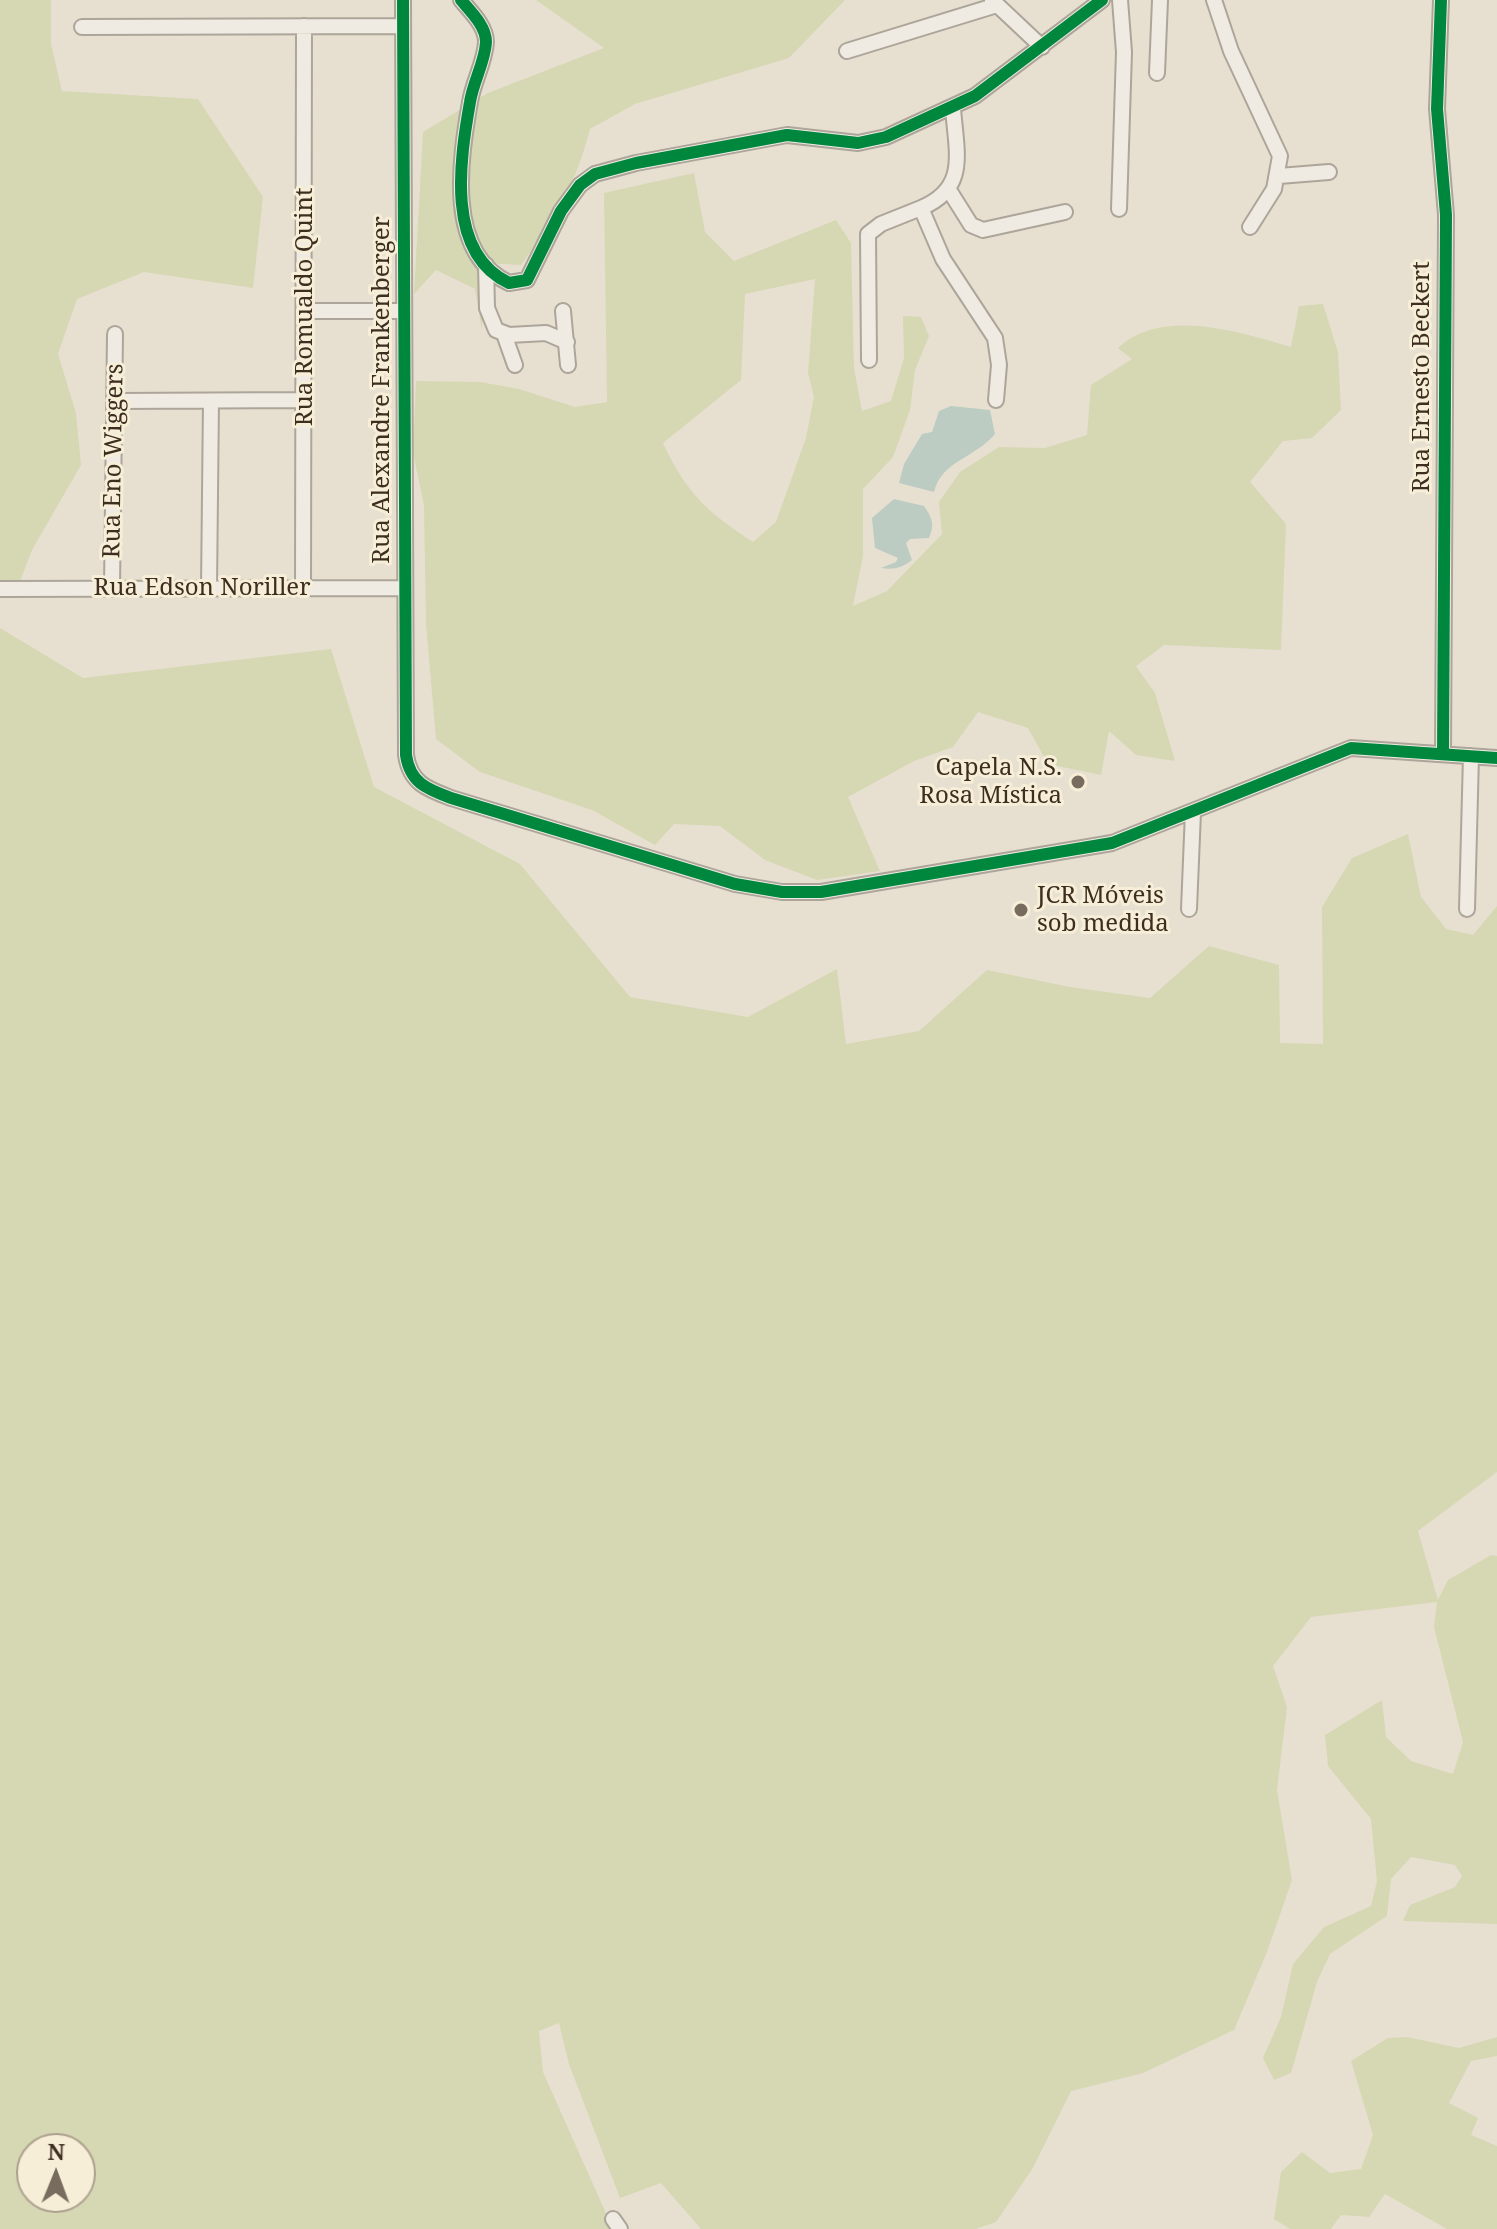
<!DOCTYPE html>
<html>
<head>
<meta charset="utf-8">
<style>
	body { margin:0 }
	#map { position:relative; width:1497px; height:2229px; overflow:hidden; background:#e7e0d1; font-family:"Noto Serif",serif }
	canvas { display:block }
	.north { position:absolute; left:16px; top:2133px; width:80px; height:80px; box-sizing:border-box; background:#f7eed8; border:2px solid #ada18e; border-radius:50%; rotate:1deg; font-size:22px; font-weight:700; line-height:32px; text-align:center; color:#3d2e20 }
	.north::after { content:''; display:block; margin:auto; width:28px; height:36px; background:#786c5e; clip-path:polygon(50% 0,100% 100%,50% 72%,0 100%) }
</style>
</head>
<body>
<div id="map">
<canvas width="1497" height="2229"></canvas>
<div class="north">N</div>
</div>
<script>
const ctx = document.querySelector('canvas').getContext('2d');
ctx.lineJoin = 'round';
function paint(path, color) {
  ctx.fillStyle = color;
  ctx.fill(path, 'evenodd');
}
function trace(path, color, width, dash) {
  ctx.strokeStyle = color;
  ctx.lineWidth = width;
  ctx.lineCap = dash ? 'butt' : 'round';
  ctx.setLineDash(dash || []);
  ctx.stroke(path);
}
function write(font, color, halo, rows, align = 'center') {
  ctx.font = font + ' "Noto Serif",serif';
  ctx.lineWidth = 6;
  ctx.setLineDash([]);
  ctx.textBaseline = 'middle';
  ctx.strokeStyle = halo;
  ctx.fillStyle = color;
  for (const [text, x, y, turn = 0] of rows) {
    ctx.save();
    ctx.translate(x, y);
    ctx.rotate((+turn || 0) * Math.PI / 180);
    ctx.textAlign = isNaN(turn) ? turn : align;
    if (halo) ctx.strokeText(text, 0, 0);
    ctx.fillText(text, 0, 0);
    ctx.restore();
  }
}
const green = new Path2D(`
	M 0,0 L 51,0 L 51,44 L 62,91 L 198,99 L 263,197 L 253,288 L 144,272 L 77,299 L 58,354 L 76,413 L 81,465 L 32,550 L 17,589 L 0,589 Z
	M 536,0 L 845,0 L 789,58 L 635,104 L 590,129 C 575,186 556,218 521,265 L 485,263 L 482,330 L 475,289 L 436,270 L 414,294 L 423,132 L 488,93 L 604,48 Z
	M 694,173 L 705,232 L 734,261 L 836,220 L 851,243 L 854,368 L 862,411 L 891,401 L 904,358 L 903,316 L 921,317 L 929,336 L 915,370 L 910,410 L 893,457 L 863,489 L 863,556 L 853,606 L 887,591 L 942,534 L 939,502 L 960,472 L 999,447 L 1045,448 L 1087,435 L 1091,385 L 1132,359 L 1118,348 C 1162,307 1239,332 1291,347 L 1299,306 L 1323,304 L 1338,352 L 1341,410 L 1312,438 L 1283,441 L 1250,482 L 1286,524 L 1281,650 L 1164,645 L 1136,666 L 1155,693 L 1175,761 L 1136,755 L 1109,731 L 1101,775 L 1048,764 L 1028,728 L 978,712 L 953,747 L 914,761 L 848,797 L 880,871 L 817,880 L 765,860 L 720,826 L 674,824 L 655,845 L 592,810 L 480,772 L 436,739 L 426,624 L 424,505 L 413,453 L 416,381 L 480,382 L 519,389 L 575,407 L 607,402 L 604,193 ZM 815,279 L 808,373 L 814,397 L 806,438 L 776,522 L 753,542 C 707,512 687,494 663,443 L 741,380 L 745,294 Z
	M 0,628 L 83,678 L 331,649 L 374,787 L 520,864 L 630,997 L 748,1017 L 837,969 L 846,1044 L 919,1031 L 987,970 L 1070,987 L 1150,998 L 1209,946 L 1279,965 L 1280,1043 L 1323,1044 L 1322,907 L 1352,858 L 1408,834 L 1421,897 L 1446,929 L 1473,935 L 1497,906 L 1497,1472 L 1418,1531 L 1438,1600 L 1448,1580 L 1491,1555 L 1497,1556 L 1497,1924 L 1403,1921 L 1410,1905 L 1455,1887 L 1462,1876 L 1455,1865 L 1411,1857 L 1391,1879 L 1387,1916 L 1330,1954 L 1317,1982 L 1291,2073 L 1274,2080 L 1263,2058 L 1281,2017 L 1293,1964 L 1324,1927 L 1371,1906 L 1377,1881 L 1371,1819 L 1328,1766 L 1325,1735 L 1382,1700 L 1386,1737 L 1411,1761 L 1453,1774 L 1463,1742 L 1434,1627 L 1437,1602 L 1311,1617 L 1273,1666 L 1287,1707 L 1277,1790 L 1292,1880 L 1267,1952 L 1234,2030 L 1143,2073 L 1071,2091 L 1033,2168 L 996,2222 L 976,2229 L 701,2229 L 661,2183 L 620,2198 L 569,2064 L 559,2023 L 539,2031 L 543,2072 L 613,2229 L 0,2229 ZM 32,2149 L 80,2149 L 80,2197 L 32,2197 Z
	M 1407,2037 L 1459,2048 L 1497,2037 L 1497,2056 L 1471,2061 L 1449,2103 L 1478,2118 L 1471,2135 L 1497,2146 L 1497,2229 L 1447,2229 L 1385,2194 L 1369,2217 L 1341,2215 L 1331,2229 L 1290,2229 L 1274,2219 L 1281,2172 L 1302,2152 L 1330,2173 L 1361,2169 L 1373,2135 L 1351,2061 L 1388,2038 Z`);
const water = new Path2D(`
	M 951,406 L 990,410 L 995,434 C 974,459 942,460 934,492 L 899,483 L 904,464 L 922,434 L 932,432 L 939,411 Z
	M 894,499 L 924,506 C 932,518 935,524 929,538 L 910,539 L 906,543 L 912,560 C 901,568 894,570 881,568 L 896,562 L 898,558 L 875,548 L 872,518 Z`);
const minor = new Path2D(`
	M 403,0 L 406,755 C 410,783 427,789 451,798 L 735,884 L 782,892 L 821,892 L 1112,843 L 1351,748 L 1497,758
	M 461,0 C 471,12 486,26 486,42 C 485,62 473,82 470,102 C 460,159 445,253 509,283 L 527,280 L 561,211 L 580,185 L 595,174 L 636,163 L 787,135 L 858,143 L 886,137 L 975,96 L 1102,0
	M 992,0 L 1042,47
	M 1214,0 L 1231,51 L 1280,156 L 1274,189 L 1250,227
	M 1441,0 L 1437,109 L 1446,215 L 1443,754
	M 82,27 L 403,26
	M 847,51 L 997,5
	M 1157,73 L 1160,0
	M 953,108 C 956,152 969,188 921,208 L 943,259 L 995,338 L 999,365 L 996,400
	M 1279,176 L 1329,172
	M 949,190 L 971,225 L 983,230 L 1065,212
	M 1119,209 L 1124,52 L 1120,0
	M 486,265 L 487,308 L 496,330 L 509,335 L 546,333 L 567,342
	M 306,311 L 404,311
	M 563,311 L 568,365
	M 504,334 L 515,365
	M 869,360 L 868,234 L 881,224 L 921,208
	M 115,401 L 305,400
	M 112,588 L 115,334
	M 209,588 L 211,401
	M 303,588 L 304,26
	M 0,589 L 405,588
	M 1189,909 L 1193,812
	M 1467,909 L 1471,756
	M 613,2219 L 620,2229`);
const cycleway = new Path2D(`
	M 403,0 L 406,755 C 410,783 427,789 451,798 L 735,884 L 782,892 L 821,892 L 1112,843 L 1351,748 L 1497,758
	M 461,0 C 471,12 486,26 486,42 C 485,62 473,82 470,102 C 460,159 445,253 509,283 L 527,280 L 561,211 L 580,185 L 595,174 L 636,163 L 787,135 L 858,143 L 886,137 L 975,96 L 1102,0
	M 1441,0 L 1437,109 L 1446,215 L 1443,754`);
const markers = [
	[1078,782,8,"#786c5e"],
	[1021,910,8,"#786c5e"]
];
const streetNames = [
	["Rua Romualdo Quint",305,307,-90],
	["Rua Ernesto Beckert",1422,377,-90],
	["Rua Alexandre Frankenberger",382,390,-90],
	["Rua Eno Wiggers",114,461,-89],
	["Rua Edson Noriller",202,588]
];
const poiNames = [
	["Capela N.S.",1062,768],
	["Rosa Mística",1062,796],
	["JCR Móveis",1037,896,"left"],
	["sob medida",1037,924,"left"]
];
paint(green, '#d6d7b3');
paint(water, '#bcccc2');
trace(minor, '#ada599', 18);
trace(minor, '#efebe3', 14);
trace(cycleway, '#00873e', 12);
for (const [x, y, r, color] of markers) {
  const dot = new Path2D();
  dot.arc(x, y, r, 0, 2 * Math.PI);
  ctx.fillStyle = color;
  ctx.fill(dot);
  trace(dot, '#f7eed8', 3);
}
write('24px', '#3d2e20', '#f7eed8', streetNames);
write('24px', '#3d2e20', '#f7eed8', poiNames, 'right');
</script>
</body>
</html>
